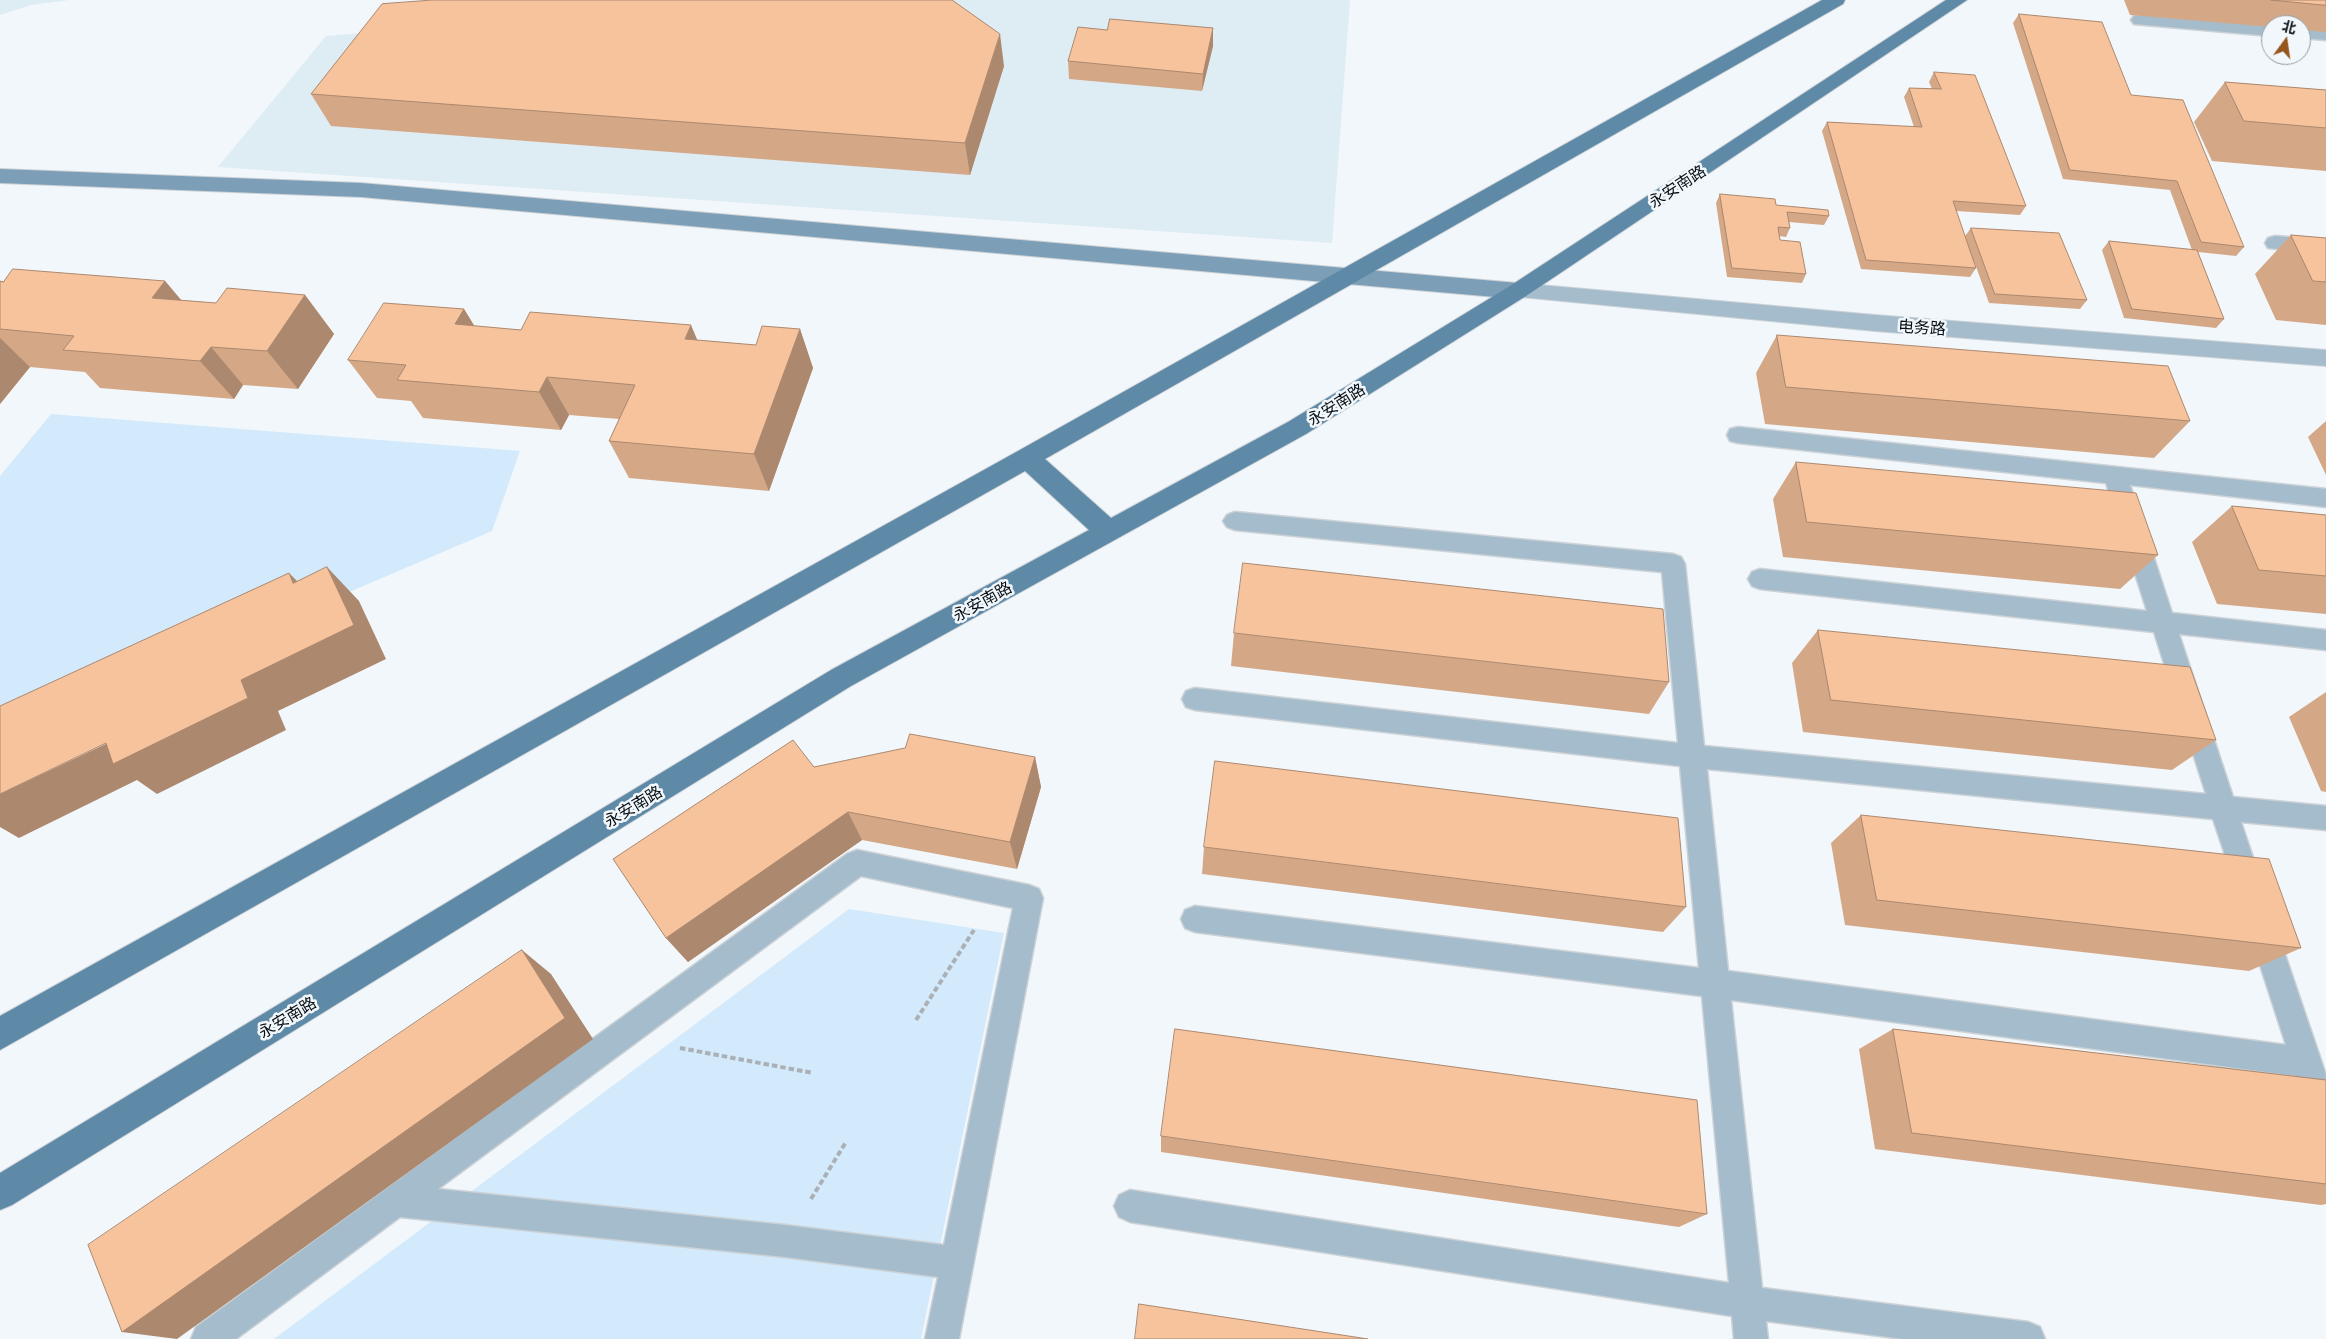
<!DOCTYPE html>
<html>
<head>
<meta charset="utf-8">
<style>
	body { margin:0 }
	#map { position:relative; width:2326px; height:1339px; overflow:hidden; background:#f2f7fb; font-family:Georgia,"Noto Sans SC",serif }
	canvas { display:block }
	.north { position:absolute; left:2261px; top:15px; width:50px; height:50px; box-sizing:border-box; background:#f2f7fb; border:1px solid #949b9f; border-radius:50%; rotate:14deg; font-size:14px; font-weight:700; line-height:20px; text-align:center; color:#071016 }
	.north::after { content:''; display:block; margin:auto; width:18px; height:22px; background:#95571d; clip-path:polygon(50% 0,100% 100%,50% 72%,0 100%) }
</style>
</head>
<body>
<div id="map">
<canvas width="2326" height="1339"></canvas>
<div class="north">北</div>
</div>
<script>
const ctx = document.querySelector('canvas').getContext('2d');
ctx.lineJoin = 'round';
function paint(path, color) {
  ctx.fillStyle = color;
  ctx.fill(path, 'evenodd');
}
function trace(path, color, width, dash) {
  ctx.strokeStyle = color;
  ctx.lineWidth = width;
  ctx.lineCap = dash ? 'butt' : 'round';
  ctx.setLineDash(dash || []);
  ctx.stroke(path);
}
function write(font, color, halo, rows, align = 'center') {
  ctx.font = font + ' Georgia,"Noto Sans SC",serif';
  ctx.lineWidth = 5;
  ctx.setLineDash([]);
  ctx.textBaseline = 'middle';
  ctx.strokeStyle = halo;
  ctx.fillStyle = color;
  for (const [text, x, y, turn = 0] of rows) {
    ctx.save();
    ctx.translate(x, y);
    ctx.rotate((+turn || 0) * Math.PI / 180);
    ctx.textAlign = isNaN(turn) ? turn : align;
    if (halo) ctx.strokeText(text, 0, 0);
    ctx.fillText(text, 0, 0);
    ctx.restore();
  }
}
const built = new Path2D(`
	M 0,0 L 69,0 L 32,5 L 0,15 Z
	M 732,0 L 1350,0 L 1332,243 L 218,167 L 326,36 Z`);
const green = new Path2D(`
	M 51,414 L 520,451 L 492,531 L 24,731 L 0,763 L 0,476 Z
	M 849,909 L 1004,933 L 921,1339 L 274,1339 Z`);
const path = new Path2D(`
	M 916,1020 L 974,930
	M 680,1048 L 813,1073
	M 811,1199 L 846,1142`);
const lane = new Path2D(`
	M 2140,15 L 2271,26 L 2271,36 L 2134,24 L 2131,20 L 2134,16 Z
	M 2301,28 L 2326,30 L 2326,40 L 2301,38 Z
	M 2275,236 L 2326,240 L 2326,254 L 2268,248 L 2265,243 L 2268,238 Z
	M 1738,427 L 2326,489 L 2326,507 L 2130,485 L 2172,613 L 2326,630 L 2326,650 L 2179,634 L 2233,797 L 2326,806 L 2326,830 L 2241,822 L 2263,887 L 2259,896 L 2249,900 L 2239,896 L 2213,819 L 1707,769 L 1728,971 L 2286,1045 L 2248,928 L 2252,918 L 2262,915 L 2272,918 L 2276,928 L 2326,1075 L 2326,1135 L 2315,1131 L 2296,1076 L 1731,1000 L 1762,1288 L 2028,1322 L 2040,1327 L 2045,1339 L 1903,1339 L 1766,1321 L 1768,1339 L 1734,1339 L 1732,1316 L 1130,1222 L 1119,1217 L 1114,1206 L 1119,1195 L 1130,1190 L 1729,1283 L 1702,996 L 1195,932 L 1185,928 L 1181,919 L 1185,910 L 1195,906 L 1699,968 L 1680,766 L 1195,710 L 1186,707 L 1182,699 L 1186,691 L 1195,688 L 1678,743 L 1662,572 L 1235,530 L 1227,527 L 1223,521 L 1227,515 L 1235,512 L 1673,554 L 1681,557 L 1685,564 L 1704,746 L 2206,794 L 2154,632 L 1760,589 L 1752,586 L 1748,579 L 1752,572 L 1760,569 L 2147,611 L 2106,483 L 1738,443 L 1730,441 L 1727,435 L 1730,429 Z
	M 857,850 L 1029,885 L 1039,889 L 1043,898 L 959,1339 L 925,1339 L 938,1277 L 785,1257 L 400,1217 L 236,1339 L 191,1339 L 196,1327 L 847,854 ZM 861,876 L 1013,908 L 944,1245 L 785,1225 L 438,1189 Z`);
const street = new Path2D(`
	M 1518,283 L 1875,315 L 2326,350 L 2326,366 L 1875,331 L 1510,296 L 1507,291 L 1510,286 Z`);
const secondary = new Path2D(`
	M 0,169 L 361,183 L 1518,283 L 1526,286 L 1529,291 L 1526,296 L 1518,299 L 361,197 L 0,183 Z`);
const primary = new Path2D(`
	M 1822,0 L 1845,0 L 1843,4 L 1045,459 L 1111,518 L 1288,422 L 1510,286 L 1946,0 L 1967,0 L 1526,296 L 1306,434 L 851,686 L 12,1205 L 0,1210 L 0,1173 L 831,670 L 1089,530 L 1025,471 L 0,1050 L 0,1016 L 1018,451 Z`);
const wall = new Path2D(`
	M 2124,0 L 2326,0 L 2326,32 L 2301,30 L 2301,25 L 2271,25 L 2271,27 L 2130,15 Z
	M 2019,14 L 2131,95 L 2244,247 L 2236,256 L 2198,252 L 2224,319 L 2216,328 L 2124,318 L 2102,250 L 2109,241 L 2192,250 L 2170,190 L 2063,179 L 2013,23 Z
	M 1213,28 L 1213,46 L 1202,91 L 1069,79 L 1068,61 L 1107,30 Z
	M 1004,66 L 970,175 L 331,126 L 311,94 Z
	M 1934,72 L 2026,206 L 2020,215 L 1956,211 L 1965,236 L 1971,228 L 2087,300 L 2080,309 L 1989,303 L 1973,258 L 1976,268 L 1970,277 L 1861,269 L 1822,131 L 1827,122 L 1914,127 L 1904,97 L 1909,88 L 1932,89 L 1929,82 Z
	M 2225,82 L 2326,90 L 2326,171 L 2212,161 L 2194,122 Z
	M 1720,194 L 1829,216 L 1824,225 L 1789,222 L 1790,228 L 1786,237 L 1779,236 L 1780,240 L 1806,274 L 1802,283 L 1727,277 L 1716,203 Z
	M 2291,235 L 2326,238 L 2326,325 L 2276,320 L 2255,274 Z
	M 0,281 L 165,281 L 181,300 L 216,303 L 305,295 L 334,334 L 298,389 L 243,385 L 234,399 L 100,388 L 85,372 L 30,367 L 0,404 Z
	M 464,309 L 474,326 L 521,330 L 697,340 L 756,345 L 800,329 L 813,368 L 769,491 L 629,478 L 609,441 L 619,419 L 569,415 L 561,430 L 423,418 L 411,401 L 377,398 L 348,360 Z
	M 1777,335 L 2190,421 L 2154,458 L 1765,424 L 1756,373 Z
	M 2326,421 L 2326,475 L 2308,437 Z
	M 1796,462 L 2158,555 L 2120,589 L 1783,557 L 1773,499 Z
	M 2232,506 L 2326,515 L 2326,614 L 2217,604 L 2192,542 Z
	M 1818,630 L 2216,740 L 2172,770 L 1803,732 L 1792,663 Z
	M 1234,633 L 1669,682 L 1649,714 L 1231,666 Z
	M 2326,692 L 2326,792 L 2321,791 L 2289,717 Z
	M 1035,757 L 1041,787 L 1017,869 L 862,840 L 688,962 L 666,938 L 814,767 Z
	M 1861,815 L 2301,948 L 2249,971 L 1845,925 L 1831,843 Z
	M 1204,847 L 1686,907 L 1663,932 L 1202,874 Z
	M 1893,1029 L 2326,1080 L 2326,1204 L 2321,1205 L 1875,1149 L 1859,1049 Z
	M 1161,1136 L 1707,1214 L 1679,1227 L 1161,1152 Z`);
const shadedWall = new Path2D(`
	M 1213,28 L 1213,46 L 1202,91 L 1203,74 Z
	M 1000,34 L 1004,66 L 970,175 L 965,143 Z
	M 165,281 L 198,320 L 152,298 Z
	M 305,295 L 334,334 L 298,389 L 267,351 Z
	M 464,309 L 488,348 L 455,324 Z
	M 691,325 L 707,363 L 685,339 Z
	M 800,329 L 813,368 L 769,491 L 754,454 Z
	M 0,338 L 30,367 L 0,404 Z
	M 211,347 L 243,385 L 234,399 L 200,361 Z
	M 547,377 L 569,415 L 561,430 L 539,392 Z
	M 327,567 L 359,601 L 386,659 L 278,711 L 286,730 L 157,794 L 137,780 L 19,838 L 0,827 L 0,794 L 241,680 Z
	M 289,573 L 323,607 L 293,583 Z
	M 1035,757 L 1041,787 L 1017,869 L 1010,842 Z
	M 848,812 L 862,840 L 688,962 L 666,938 Z
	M 522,950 L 551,974 L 593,1039 L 177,1339 L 122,1332 Z`);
const building = new Path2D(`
	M 433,0 L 952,0 L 1000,34 L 965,143 L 311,94 L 382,4 Z
	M 2271,0 L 2326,0 L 2326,5 Z
	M 2019,14 L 2102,22 L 2131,95 L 2183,100 L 2244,247 L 2201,242 L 2177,181 L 2070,170 Z
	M 1110,19 L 1213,28 L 1203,74 L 1068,61 L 1078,27 L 1107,30 Z
	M 1934,72 L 1975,75 L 2026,206 L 1953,201 L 1976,268 L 1866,260 L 1827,122 L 1922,127 L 1909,88 L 1941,89 Z
	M 2225,82 L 2326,90 L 2326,128 L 2244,121 Z
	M 1720,194 L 1775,199 L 1776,205 L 1828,210 L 1829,216 L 1787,212 L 1790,228 L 1778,227 L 1780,240 L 1800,242 L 1806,274 L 1732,268 Z
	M 1971,228 L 2059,233 L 2087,300 L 1995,294 Z
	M 2291,235 L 2326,238 L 2326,282 L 2313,281 Z
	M 2109,241 L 2197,250 L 2224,319 L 2132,309 Z
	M 13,269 L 165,281 L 152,298 L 216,303 L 227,288 L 305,295 L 267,351 L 211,347 L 200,361 L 63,350 L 74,336 L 0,329 L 0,281 L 3,282 Z
	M 384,303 L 464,309 L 455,324 L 521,330 L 530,312 L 691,325 L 685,339 L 756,345 L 762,326 L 800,329 L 754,454 L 609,441 L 635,385 L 547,377 L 539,392 L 397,380 L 406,365 L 348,360 Z
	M 1777,335 L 2168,366 L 2190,421 L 1786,387 Z
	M 1796,462 L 2136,493 L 2158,555 L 1807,522 Z
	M 2232,506 L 2326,515 L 2326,576 L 2259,570 Z
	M 1243,563 L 1663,609 L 1669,682 L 1234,633 Z
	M 327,567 L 354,625 L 241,680 L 248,698 L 113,764 L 106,743 L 0,794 L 0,706 L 289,573 L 293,583 Z
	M 1818,630 L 2190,667 L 2216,740 L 1831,700 Z
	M 910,734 L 1035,757 L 1010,842 L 848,812 L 666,938 L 613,859 L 793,740 L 814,767 L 905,748 Z
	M 1215,761 L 1678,818 L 1686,907 L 1204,847 Z
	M 1861,815 L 2269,859 L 2301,948 L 1877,900 Z
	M 522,950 L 565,1018 L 122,1332 L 88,1245 Z
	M 1175,1029 L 1697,1100 L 1707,1214 L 1161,1136 Z
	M 1893,1029 L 2326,1080 L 2326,1184 L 1912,1133 Z
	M 1139,1304 L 1368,1339 L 1135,1339 Z`);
const streetNames = [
	["永安南路",1677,186,-33],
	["电务路",1922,327,4],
	["永安南路",1336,404,-32],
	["永安南路",982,601,-29],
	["永安南路",633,806,-31],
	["永安南路",287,1017,-31]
];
paint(built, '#deecf4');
paint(green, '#d2eafb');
trace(lane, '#ccd2d6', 3);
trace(street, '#ccd2d6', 2);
trace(secondary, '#ccd2d6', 2);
trace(primary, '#ccd2d6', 2);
trace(path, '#aab0b5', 4, [5.5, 3]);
paint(lane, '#a4bccc');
paint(street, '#a4bccc');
paint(secondary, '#7c9eb7');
paint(primary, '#5e89a7');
paint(wall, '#d4a887');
paint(shadedWall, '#ac886e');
paint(building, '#f6c39d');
trace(building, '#ac886e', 1);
write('16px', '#071016', '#f2f7fb', streetNames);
</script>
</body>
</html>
